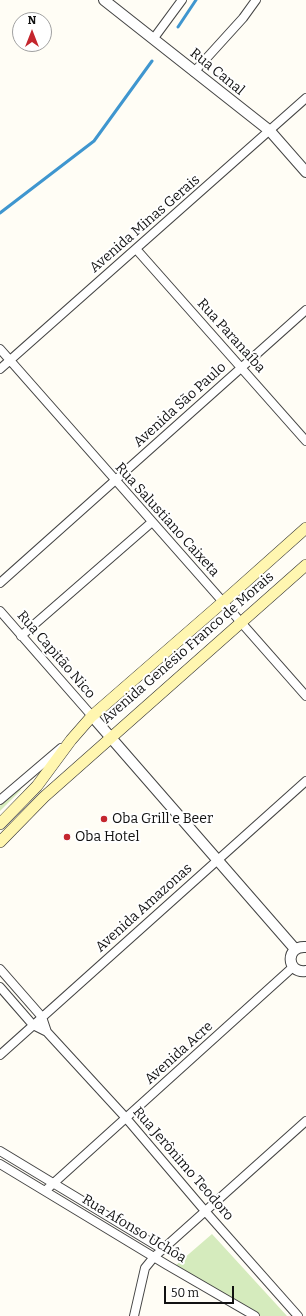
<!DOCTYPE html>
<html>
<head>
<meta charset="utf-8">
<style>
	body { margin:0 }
	#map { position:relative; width:306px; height:1316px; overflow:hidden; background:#fffdf5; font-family:Bitter,serif }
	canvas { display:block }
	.north { position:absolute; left:12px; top:12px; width:40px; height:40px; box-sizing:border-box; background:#fff; border:1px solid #a0a0a0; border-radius:50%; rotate:0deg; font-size:11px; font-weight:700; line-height:16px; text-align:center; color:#111 }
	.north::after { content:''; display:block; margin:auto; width:14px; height:18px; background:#c4262e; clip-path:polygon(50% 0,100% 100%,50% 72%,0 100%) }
	.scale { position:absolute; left:164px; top:1286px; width:70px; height:18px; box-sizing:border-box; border:2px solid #111; border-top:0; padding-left:5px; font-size:12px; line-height:14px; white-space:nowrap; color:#111; -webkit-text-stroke:3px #fff; paint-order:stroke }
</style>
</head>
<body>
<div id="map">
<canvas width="306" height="1316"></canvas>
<div class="north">N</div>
<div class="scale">50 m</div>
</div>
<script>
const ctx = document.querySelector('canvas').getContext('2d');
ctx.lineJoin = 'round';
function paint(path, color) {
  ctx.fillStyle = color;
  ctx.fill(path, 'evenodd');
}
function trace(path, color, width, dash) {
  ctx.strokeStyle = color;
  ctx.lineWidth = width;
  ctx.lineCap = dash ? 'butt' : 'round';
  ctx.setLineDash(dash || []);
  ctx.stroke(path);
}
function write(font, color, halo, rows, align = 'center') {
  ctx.font = font + ' Bitter,serif';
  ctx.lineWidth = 4;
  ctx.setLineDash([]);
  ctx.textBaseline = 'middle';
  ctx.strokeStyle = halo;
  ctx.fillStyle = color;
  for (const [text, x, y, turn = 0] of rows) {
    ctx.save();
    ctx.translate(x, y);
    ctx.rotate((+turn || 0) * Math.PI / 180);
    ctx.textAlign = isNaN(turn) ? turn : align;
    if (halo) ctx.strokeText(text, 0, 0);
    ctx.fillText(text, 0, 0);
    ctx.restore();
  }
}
const green = new Path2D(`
	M 19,788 L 21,790 L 0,811 L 0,805 Z
	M 212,1234 L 287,1316 L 260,1316 L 175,1266 Z`);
const stream = new Path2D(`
	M 178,27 L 196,0
	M 0,213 L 94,141 L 152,61`);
const minor = new Path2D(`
	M 154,38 L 182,0
	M 194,72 L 243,18 L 256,0
	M 136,249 L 306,441
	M 0,349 L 306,696
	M 0,369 L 306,98
	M 0,583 L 306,310
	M 0,611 L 92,716
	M 21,636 L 152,522
	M 0,800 L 61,748
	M 0,969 L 42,1017 L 47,1032 L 126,1118 L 205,1211 L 298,1316
	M 0,987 L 33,1025 L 47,1032
	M 0,1055 L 306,781
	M 0,1151 L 162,1249
	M 0,1164 L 167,1265 L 255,1316
	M 46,1190 L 293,967
	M 134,1316 L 145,1268 L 154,1257 L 306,1121`);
const tertiary = new Path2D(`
	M 104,0 L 270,131 L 306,172
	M 92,716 L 295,949
	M 306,947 C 285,945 286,974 306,971`);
const secondary = new Path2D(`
	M 0,824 L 37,786 L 71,740 L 92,716 L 223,602 L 306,528
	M 0,842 L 44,797 L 306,565`);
const markers = [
	[104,819,4,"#c4262e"],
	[67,837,4,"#c4262e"]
];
const streetNames = [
	["Rua Canal",217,72,39],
	["Avenida Minas Gerais",145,224,-41],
	["Rua Paranaíba",231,336,48],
	["Avenida São Paulo",180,405,-42],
	["Rua Salustiano Caixeta",167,520,48],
	["Avenida Genésio Franco de Morais",188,648,-41],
	["Rua Capitão Nico",56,655,49],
	["Avenida Amazonas",144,908,-42],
	["Avenida Acre",179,1053,-42],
	["Rua Jerônimo Teodoro",183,1164,49],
	["Rua Afonso Uchôa",134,1229,31]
];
const poiNames = [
	["Oba Grill e Beer",112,819],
	["Oba Hotel",75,837]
];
paint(green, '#d5ebbd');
trace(stream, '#3f96cf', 3);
trace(minor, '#444', 10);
trace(tertiary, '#444', 12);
trace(secondary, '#333', 12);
trace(minor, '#fff', 8);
trace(tertiary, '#fff', 10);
trace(secondary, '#fff6b0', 11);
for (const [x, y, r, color] of markers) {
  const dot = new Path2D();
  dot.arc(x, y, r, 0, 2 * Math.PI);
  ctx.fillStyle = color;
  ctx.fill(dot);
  trace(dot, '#fff', 1.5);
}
write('14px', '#111', '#fff', streetNames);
write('14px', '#111', '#fff', poiNames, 'left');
</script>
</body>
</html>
